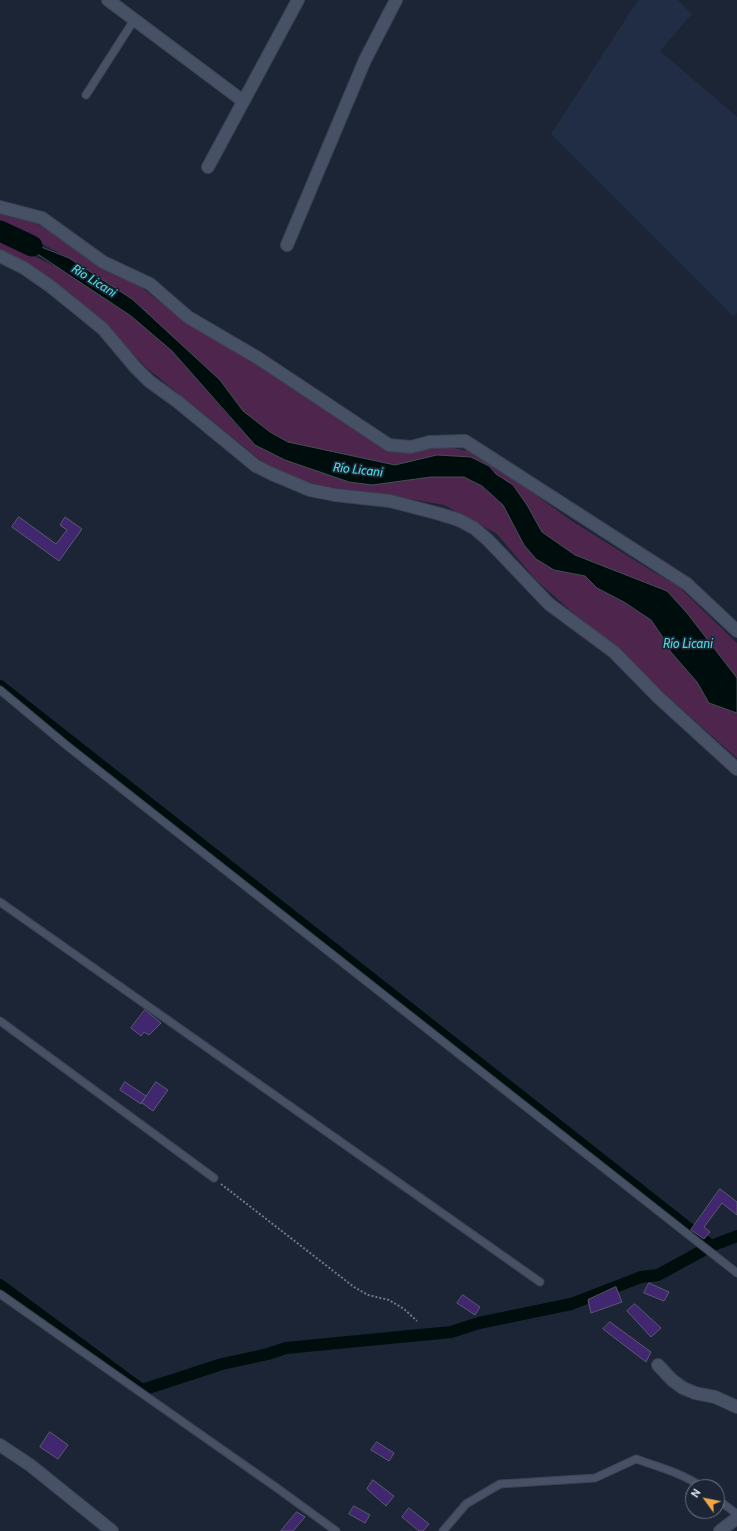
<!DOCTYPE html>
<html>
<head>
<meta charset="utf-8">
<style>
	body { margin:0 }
	#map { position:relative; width:737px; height:1531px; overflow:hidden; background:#1b2536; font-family:Cabin,sans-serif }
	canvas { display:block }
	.north { position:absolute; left:685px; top:1479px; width:40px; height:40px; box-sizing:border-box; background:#1b2536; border:1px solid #6b7482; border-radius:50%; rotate:303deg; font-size:11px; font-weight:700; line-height:16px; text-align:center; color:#e3eaf5 }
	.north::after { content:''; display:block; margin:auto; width:14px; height:18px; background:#f3a443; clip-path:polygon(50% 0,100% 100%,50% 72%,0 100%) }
</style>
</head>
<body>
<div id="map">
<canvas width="737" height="1531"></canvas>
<div class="north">N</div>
</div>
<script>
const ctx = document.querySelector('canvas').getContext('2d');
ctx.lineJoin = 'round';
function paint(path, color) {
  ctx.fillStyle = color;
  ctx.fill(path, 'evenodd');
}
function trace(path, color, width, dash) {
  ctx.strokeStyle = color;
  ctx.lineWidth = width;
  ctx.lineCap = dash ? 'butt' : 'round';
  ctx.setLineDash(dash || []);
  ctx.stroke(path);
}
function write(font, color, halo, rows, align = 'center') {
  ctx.font = font + ' Cabin,sans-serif';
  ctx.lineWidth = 3.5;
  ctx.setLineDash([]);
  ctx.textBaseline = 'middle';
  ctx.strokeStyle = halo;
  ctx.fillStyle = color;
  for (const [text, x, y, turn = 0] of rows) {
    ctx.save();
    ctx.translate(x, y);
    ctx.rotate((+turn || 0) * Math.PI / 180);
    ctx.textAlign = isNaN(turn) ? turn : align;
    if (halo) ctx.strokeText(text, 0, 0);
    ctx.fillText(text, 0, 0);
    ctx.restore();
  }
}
const built = new Path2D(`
	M 638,0 L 678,0 L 692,14 L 660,51 L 737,117 L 737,312 L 734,317 L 551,134 Z`);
const green = new Path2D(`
	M 0,214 L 35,223 L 113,265 L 173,312 L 214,337 L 367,438 L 402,448 L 447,447 L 468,451 L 481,456 L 572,521 L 655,573 L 677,585 L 737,643 L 737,678 L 687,613 L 667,591 L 575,555 L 542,532 L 527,505 L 513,485 L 496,474 L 489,466 L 437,455 L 395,465 L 288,442 L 270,432 L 243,411 L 220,380 L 132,299 L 69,258 L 14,229 L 0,225 Z
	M 0,240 L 63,270 L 131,316 L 172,351 L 239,428 L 285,460 L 315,470 L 431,477 L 464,477 L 482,486 L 503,505 L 524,545 L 572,574 L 585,576 L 597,588 L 624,602 L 651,620 L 664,639 L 670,651 L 697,682 L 709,703 L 737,713 L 737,758 L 536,580 L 497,534 L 444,505 L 377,493 L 320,486 L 269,467 L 148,369 L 74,296 L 30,267 L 0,250 Z`);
const water = new Path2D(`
	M 6,233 L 69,258 L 132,299 L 220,380 L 243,411 L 270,432 L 288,442 L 395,465 L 437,455 L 471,457 L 489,466 L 496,474 L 513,485 L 527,505 L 542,532 L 575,555 L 667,591 L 687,613 L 737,678 L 737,713 L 709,703 L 697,682 L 670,651 L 664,639 L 651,620 L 624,602 L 597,588 L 585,576 L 554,570 L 536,559 L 524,545 L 503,505 L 482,486 L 464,477 L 431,477 L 372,485 L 349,482 L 285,460 L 255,445 L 172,351 L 131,316 Z`);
const canal = new Path2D(`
	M 0,686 L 711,1246 L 737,1236
	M 0,1285 L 142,1390 L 222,1364 L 268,1354 L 286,1348 L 451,1332 L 479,1323 L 571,1304 L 641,1277 L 658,1275 L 711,1246`);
const river = new Path2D(`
	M 0,231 L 32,246`);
const building = new Path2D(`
	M 19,517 L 56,544 L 67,530 L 60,525 L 65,517 L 82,529 L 59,561 L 12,527 Z
	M 145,1010 L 161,1023 L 149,1035 L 144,1032 L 141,1036 L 131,1028 Z
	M 125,1082 L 146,1096 L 141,1104 L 120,1090 Z
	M 156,1082 L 168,1090 L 153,1111 L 142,1103 Z
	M 720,1189 L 737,1202 L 737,1215 L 722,1203 L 704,1227 L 710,1232 L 704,1239 L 691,1230 Z
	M 649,1283 L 669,1292 L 664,1301 L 644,1293 Z
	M 616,1287 L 622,1302 L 591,1313 L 588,1300 Z
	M 463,1295 L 480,1307 L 475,1315 L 457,1303 Z
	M 635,1304 L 661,1328 L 651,1337 L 627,1311 Z
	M 610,1322 L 651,1352 L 646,1362 L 603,1329 Z
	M 50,1432 L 68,1445 L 58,1459 L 40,1447 Z
	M 377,1442 L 394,1453 L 389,1461 L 371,1450 Z
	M 373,1480 L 394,1496 L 386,1506 L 367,1489 Z
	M 354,1506 L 370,1515 L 365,1523 L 349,1514 Z
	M 409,1508 L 429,1524 L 423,1531 L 419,1531 L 402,1517 Z
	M 297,1512 L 305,1517 L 293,1531 L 281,1531 Z`);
const path = new Path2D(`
	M 221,1184 L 354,1287 L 368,1295 L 389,1300 L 404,1309 L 417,1321`);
const service = new Path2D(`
	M 86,95 L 134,20
	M 0,690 L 66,745 L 737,1273
	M 0,902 L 540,1282
	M 0,1021 L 214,1178
	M 0,1294 L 277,1488 L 336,1531
	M 717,1499 L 737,1514
	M 443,1531 L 466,1504 L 500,1484 L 595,1478 L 636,1459 C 659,1467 682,1473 702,1487`);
const minor = new Path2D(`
	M 108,0 L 243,101
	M 208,167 L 298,0
	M 0,207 L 42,218 L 103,262 L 150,284 L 188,317 L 258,358 L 389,445 L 411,447 L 430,442 L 465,441 L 687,584 L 737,631
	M 287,245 L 365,60 L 396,0
	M 0,256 L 24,268 L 50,286 L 81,311 L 103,329 L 135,367 L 149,381 L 178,402 L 256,466 L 272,474 L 310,490 L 335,495 L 390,501 L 440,514 L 459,520 L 474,528 L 488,540 L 549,604 L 614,652 L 658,697 L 737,769
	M 658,1365 L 672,1380 L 683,1388 L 695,1393 L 715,1397 L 737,1407
	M 0,1445 L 30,1465 L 112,1531
	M 720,1531 L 737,1518`);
const waterNames = [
	["Río Licani",94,281,32],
	["Río Licani",358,470,6],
	["Río Licani",688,644]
];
paint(built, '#212d44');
paint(green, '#4e264d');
paint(water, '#000d0d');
trace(water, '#444f53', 1);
trace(canal, '#000d0d', 12);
trace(river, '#000d0d', 21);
paint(building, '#40276f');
trace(building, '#5d596e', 1);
trace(service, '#3b4251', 9);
trace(minor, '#3b4251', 14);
trace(path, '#6f7886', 2, [2, 2]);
trace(service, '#475165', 7);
trace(minor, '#475165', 12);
write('italic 13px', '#4ad9da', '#1b2536', waterNames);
</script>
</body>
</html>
